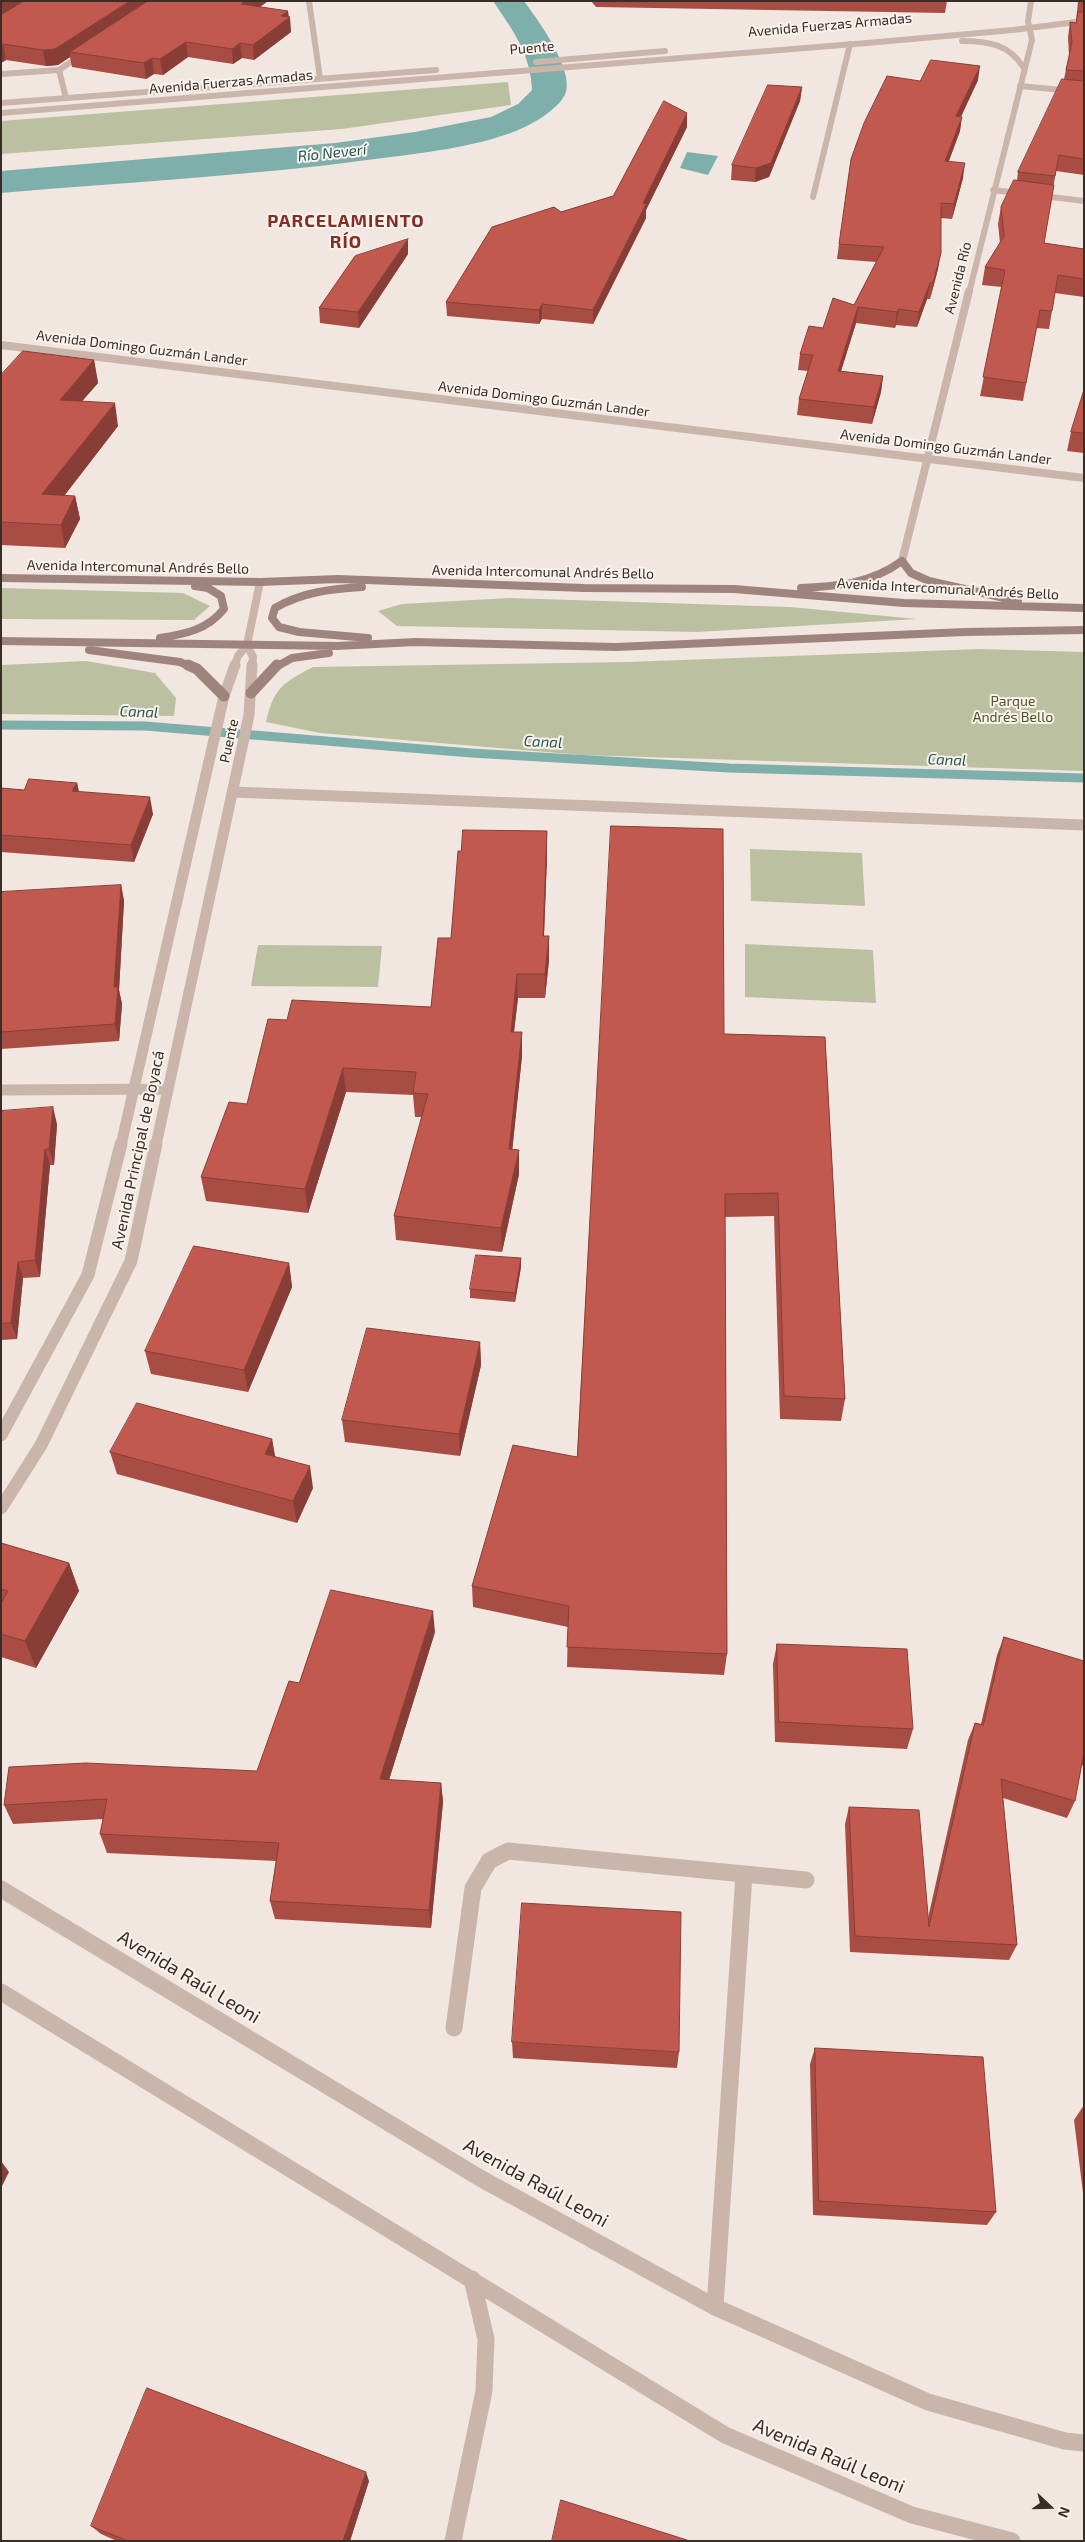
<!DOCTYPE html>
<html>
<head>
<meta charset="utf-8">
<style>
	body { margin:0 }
	#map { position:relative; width:1085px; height:2542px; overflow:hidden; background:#f2e7e0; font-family:"Exo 2",sans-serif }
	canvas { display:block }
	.frame { position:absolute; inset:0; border:2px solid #392d2a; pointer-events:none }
	.north { position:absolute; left:1025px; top:2482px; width:50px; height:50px; -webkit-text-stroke:4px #faf2ec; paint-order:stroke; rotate:111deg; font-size:14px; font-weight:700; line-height:20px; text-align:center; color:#392d2a }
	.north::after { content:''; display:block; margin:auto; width:18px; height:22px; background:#392d2a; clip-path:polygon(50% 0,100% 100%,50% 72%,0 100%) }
</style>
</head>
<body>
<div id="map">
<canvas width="1085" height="2542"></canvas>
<div class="frame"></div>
<div class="north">N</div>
</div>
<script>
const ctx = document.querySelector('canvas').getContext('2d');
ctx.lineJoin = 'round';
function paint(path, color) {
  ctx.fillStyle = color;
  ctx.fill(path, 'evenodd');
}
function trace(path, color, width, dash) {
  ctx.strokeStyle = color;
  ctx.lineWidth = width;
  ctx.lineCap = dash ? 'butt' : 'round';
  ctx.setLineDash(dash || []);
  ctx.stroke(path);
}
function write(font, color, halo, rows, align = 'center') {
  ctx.font = font + ' "Exo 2",sans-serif';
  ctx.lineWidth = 4;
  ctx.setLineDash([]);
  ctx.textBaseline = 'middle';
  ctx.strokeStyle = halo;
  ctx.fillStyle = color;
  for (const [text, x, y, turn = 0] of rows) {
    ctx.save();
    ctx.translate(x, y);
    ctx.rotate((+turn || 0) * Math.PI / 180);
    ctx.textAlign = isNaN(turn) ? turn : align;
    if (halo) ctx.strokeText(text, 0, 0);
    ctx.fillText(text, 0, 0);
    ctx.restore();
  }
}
const green = new Path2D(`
	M 508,82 L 511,105 L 342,129 L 1,154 L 1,121 Z
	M 1,588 L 183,593 L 210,606 L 194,620 L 1,619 Z
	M 509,598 L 790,607 L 917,619 L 697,632 L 397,626 L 378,611 L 402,604 Z
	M 981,649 L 1084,652 L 1084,771 L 582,755 L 320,733 L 266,722 C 274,687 283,683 313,667 L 627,662 Z
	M 86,661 L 155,673 L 176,698 L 174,716 L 1,714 L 1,665 Z
	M 750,849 L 862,853 L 865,906 L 751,901 Z
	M 745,944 L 873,950 L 876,1003 L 745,997 Z
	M 258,945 L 382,946 L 378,987 L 251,986 Z`);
const water = new Path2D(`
	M 687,152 L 718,156 L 708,175 L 680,168 Z`);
const stream = new Path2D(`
	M 1,725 L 145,726 L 471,753 L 729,768 L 1084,778`);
const river = new Path2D(`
	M 493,1 L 524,1 C 538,20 573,68 566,92 C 560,109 531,125 516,131 C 472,148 421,153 375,159 C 251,176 126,182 1,193 L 1,171 L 335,143 L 415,132 L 491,117 L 518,104 L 532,90 C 531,54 512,29 493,1 Z`);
const minorFar4 = new Path2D(`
	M 309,1 L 320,78
	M 1,74 L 59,70
	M 1020,86 L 1084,92
	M 66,98 L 59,70 L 84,53
	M 993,190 L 1084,201
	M 813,197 L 850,44
	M 969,293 L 1032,40 L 1028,21 L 1031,1`);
const minorFar3 = new Path2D(`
	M 1,345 L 1084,478
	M 902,561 L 969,291
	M 247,645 L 253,657 L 252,667
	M 234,667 L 238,656 L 247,645 L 260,582`);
const minorFar2 = new Path2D(`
	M 233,792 L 1084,825
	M 1,1090 L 168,1089
	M 121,1145 L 224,696 L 235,665
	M 156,1145 L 249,715 L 252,665`);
const minorFar1 = new Path2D(`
	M 1,1435 L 88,1275 L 121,1144
	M 1,1508 L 41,1445 L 131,1261 L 156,1144`);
const minor = new Path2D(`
	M 1,1889 L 480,2178 L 715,2307 L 928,2402 L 1065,2441 L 1084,2443
	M 1,1992 L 725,2435 L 912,2515 L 1012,2541
	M 454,2028 L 473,1888 L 489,1861 L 508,1851 L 806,1880
	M 715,2307 L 744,1875
	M 453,2541 L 484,2391 L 486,2339 L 472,2279`);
const tertiary = new Path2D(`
	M 962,41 C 988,41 1009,44 1024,68
	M 536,62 L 665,51
	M 1,103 L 436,70
	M 1,113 L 867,43 L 1013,30 L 1084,21`);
const secondaryFar1 = new Path2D(`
	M 1,578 L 260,582 L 338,579 L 584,588 L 734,589 L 904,603 L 1084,608
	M 362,587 C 331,589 302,592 275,608 L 272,618 L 279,627 L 299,632 L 368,638
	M 801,588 C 839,586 870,584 902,561 L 911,573 L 929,581 L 1018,601
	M 160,638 C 185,634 207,630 224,609 L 221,596 L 208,588 L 195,586
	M 1,641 L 337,646 L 415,642 L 616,647 L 965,632 L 1084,630
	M 89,650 L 180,662 L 191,667
	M 276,667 L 292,658 L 329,653`);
const secondary = new Path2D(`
	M 188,665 L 197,669 L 224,696
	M 251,693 L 277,665`);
const wall = new Path2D(`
	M 1,1 L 268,1 L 260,7 L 289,17 L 291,32 L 254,60 L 242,58 L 233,64 L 188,57 L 163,75 L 154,74 L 146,79 L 72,67 L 70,57 L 58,65 L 46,66 L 6,60 L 1,63 Z
	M 591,1 L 947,1 L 945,13 L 596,7 Z
	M 1078,1 L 1084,1 L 1084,175 L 1056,171 L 1044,243 L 1084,249 L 1084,297 L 1055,293 L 1049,329 L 1036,328 L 1023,401 L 980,396 L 1002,287 L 982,285 L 985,267 L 1000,243 L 998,224 L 1001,207 L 1017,180 L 1018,172 L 1064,79 L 1069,56 L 1068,37 L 1070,22 L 1076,23 Z
	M 978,80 L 961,117 L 960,131 L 949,161 L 963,178 L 952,219 L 941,218 L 938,269 L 930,299 L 927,299 L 917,327 L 896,325 L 895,328 L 856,323 L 841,371 L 883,376 L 881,392 L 872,424 L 797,415 L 799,399 L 808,371 L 798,370 L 800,354 L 823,328 L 854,305 L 876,262 L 837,259 L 839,244 L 920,81 Z
	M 802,87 L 800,101 L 769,177 L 755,182 L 731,180 L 732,165 Z
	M 687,113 L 687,127 L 646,210 L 646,218 L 593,324 L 542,319 L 539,324 L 447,316 L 446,302 L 561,212 L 613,196 Z
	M 408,254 L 359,328 L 320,323 L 319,308 Z
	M 94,360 L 98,383 L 82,401 L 118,426 L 64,496 L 75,496 L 80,519 L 65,548 L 1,545 L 1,375 Z
	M 1084,390 L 1084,453 L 1067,451 L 1071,432 Z
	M 77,783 L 79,792 L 153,814 L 134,862 L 1,852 L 1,788 L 24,790 Z
	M 547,831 L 547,856 L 544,936 L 549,960 L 545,998 L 518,998 L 514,1032 L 522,1032 L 522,1056 L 512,1149 L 519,1174 L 502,1252 L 396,1240 L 394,1216 L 422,1117 L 415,1117 L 413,1095 L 346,1092 L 308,1213 L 206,1201 L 201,1177 L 247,1104 L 287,1020 L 431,1007 L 451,938 L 461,851 Z
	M 121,885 L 124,901 L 119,990 L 122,1004 L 119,1041 L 1,1049 L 1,892 Z
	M 724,1034 L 825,1037 L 845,1399 L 841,1421 L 780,1419 L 774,1216 L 725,1217 L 727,1654 L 724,1675 L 567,1667 L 568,1627 L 473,1607 L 472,1586 L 577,1457 Z
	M 1,1111 L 57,1124 L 54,1165 L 50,1165 L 40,1277 L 23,1278 L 17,1339 L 1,1340 Z
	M 521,1258 L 521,1267 L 515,1302 L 470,1298 L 470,1289 Z
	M 289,1263 L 292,1287 L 248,1392 L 151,1374 L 145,1351 Z
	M 480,1342 L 481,1365 L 460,1456 L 345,1442 L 342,1420 Z
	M 272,1439 L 275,1457 L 313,1488 L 297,1523 L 117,1474 L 110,1452 Z
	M 1,1543 L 69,1563 L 79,1591 L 36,1668 L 1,1657 Z
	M 435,1632 L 389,1780 L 441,1783 L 443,1802 L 431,1928 L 275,1919 L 270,1901 L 276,1861 L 107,1853 L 100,1834 L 103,1819 L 13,1824 L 4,1805 L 257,1771 L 299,1683 Z
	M 1004,1637 L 1084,1661 L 1084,1766 L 1081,1765 L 1075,1801 L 1067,1818 L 1003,1798 L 1017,1945 L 1009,1960 L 850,1952 L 845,1824 L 849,1807 L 928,1918 L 968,1740 L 975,1723 L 981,1724 L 997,1655 Z
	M 777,1644 L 913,1729 L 907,1749 L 775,1742 L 773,1664 Z
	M 512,2042 L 679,2052 L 677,2068 L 513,2058 Z
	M 815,2048 L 996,2212 L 987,2225 L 813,2215 L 810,2064 Z
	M 1084,2105 L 1084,2201 L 1074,2120 Z
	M 369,2481 L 350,2541 L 117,2541 L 101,2534 L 91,2526 Z`);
const shadedWall = new Path2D(`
	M 5,1 L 33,1 L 1,20 L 1,3 Z
	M 130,1 L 155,1 L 70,52 L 70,57 L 58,65 L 46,66 L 43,50 Z
	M 245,1 L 268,1 L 243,19 L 241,4 Z
	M 288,11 L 289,18 L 290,17 L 291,32 L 254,60 L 253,45 L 281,16 Z
	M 186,42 L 188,57 L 163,75 L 160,59 Z
	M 240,43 L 242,58 L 233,64 L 232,49 Z
	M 3,44 L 6,60 L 1,63 L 1,46 Z
	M 152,58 L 154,74 L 146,79 L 144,63 Z
	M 980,66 L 978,80 L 954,131 L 956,116 Z
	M 802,87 L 800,101 L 769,177 L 755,182 L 756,168 Z
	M 687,113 L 687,127 L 646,210 L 646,218 L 593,324 L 593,310 L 643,203 Z
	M 962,117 L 960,131 L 943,176 L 945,161 Z
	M 965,163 L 963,178 L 952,219 L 954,204 Z
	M 408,239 L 408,254 L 359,328 L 358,312 Z
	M 941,253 L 938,269 L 930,299 L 933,283 Z
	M 930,283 L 927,299 L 917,327 L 919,312 Z
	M 542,304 L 542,319 L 539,324 L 539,310 Z
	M 858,307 L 856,323 L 836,387 L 838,371 Z
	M 899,309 L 896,325 L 895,328 L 897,312 Z
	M 94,360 L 98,383 L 64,422 L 60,400 Z
	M 883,376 L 881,392 L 872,424 L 874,407 Z
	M 115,403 L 118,426 L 47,518 L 42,494 Z
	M 75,496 L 80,519 L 65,548 L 61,525 Z
	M 77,783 L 80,799 L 72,791 Z
	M 150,797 L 153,814 L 134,862 L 131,845 Z
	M 547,831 L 547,856 L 543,960 L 543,936 Z
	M 121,885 L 124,901 L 119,990 L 122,1004 L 119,1041 L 115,1024 L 114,987 Z
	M 549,936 L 549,960 L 545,998 L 545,974 Z
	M 517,974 L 518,998 L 511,1056 L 511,1032 Z
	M 522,1032 L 522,1056 L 510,1173 L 509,1149 Z
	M 343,1068 L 346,1092 L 308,1213 L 305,1189 Z
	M 53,1107 L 57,1124 L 54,1165 L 49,1149 Z
	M 45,1149 L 50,1165 L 40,1277 L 35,1260 Z
	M 519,1150 L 519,1174 L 502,1252 L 501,1228 Z
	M 521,1258 L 521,1267 L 515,1302 L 515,1293 Z
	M 18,1262 L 23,1278 L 17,1339 L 11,1323 Z
	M 289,1263 L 292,1287 L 248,1392 L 244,1370 Z
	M 480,1342 L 481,1365 L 460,1456 L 459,1434 Z
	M 272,1439 L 276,1462 L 265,1454 Z
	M 310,1466 L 313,1488 L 297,1523 L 293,1501 Z
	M 69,1563 L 79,1591 L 36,1668 L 25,1641 Z
	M 433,1611 L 435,1632 L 383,1799 L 380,1779 Z
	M 441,1783 L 443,1802 L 431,1928 L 429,1910 Z
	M 1,2161 L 9,2172 L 1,2188 Z
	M 366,2472 L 369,2481 L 350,2541 L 343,2541 Z`);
const building = new Path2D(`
	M 24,1 L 130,1 L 55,49 L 43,50 L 3,44 L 1,46 L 1,15 Z
	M 148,1 L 245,1 L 241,4 L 288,11 L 281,16 L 290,17 L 253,45 L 240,43 L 232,49 L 186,42 L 160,59 L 152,58 L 144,63 L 70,52 Z
	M 1078,12 L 1084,12 L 1084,71 L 1066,70 L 1072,42 L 1070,22 L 1076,23 Z
	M 931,60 L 980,66 L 956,116 L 962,117 L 945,161 L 965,163 L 954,204 L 941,203 L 941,253 L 933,283 L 930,283 L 919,312 L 899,309 L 897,312 L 858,307 L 838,371 L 883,376 L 874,407 L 799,399 L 813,355 L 800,354 L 809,326 L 823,328 L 833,298 L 854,305 L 884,247 L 839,244 L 851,159 L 864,123 L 887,76 L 920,81 Z
	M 1062,79 L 1084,81 L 1084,159 L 1059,155 L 1055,176 L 1018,172 Z
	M 768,85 L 802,87 L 771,163 L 756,168 L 732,165 Z
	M 664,101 L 687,113 L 643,203 L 646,204 L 593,310 L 542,304 L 539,310 L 446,302 L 492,227 L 554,207 L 561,212 L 613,196 Z
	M 1014,180 L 1054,185 L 1044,243 L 1084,249 L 1084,279 L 1058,275 L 1052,311 L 1040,310 L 1026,383 L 983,377 L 1005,270 L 985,267 L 1004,236 L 1001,207 Z
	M 408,239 L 358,312 L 319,308 L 355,256 Z
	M 23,351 L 94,360 L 60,400 L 115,403 L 42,494 L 75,496 L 61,525 L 1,522 L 1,375 Z
	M 1084,390 L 1084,433 L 1071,432 Z
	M 29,779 L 77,783 L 72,791 L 150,797 L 131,845 L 1,835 L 1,788 L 24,790 Z
	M 611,826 L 723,829 L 724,1034 L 825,1037 L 845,1399 L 784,1396 L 778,1193 L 725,1194 L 727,1654 L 567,1647 L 569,1606 L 472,1586 L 513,1445 L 577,1457 Z
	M 463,830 L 547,831 L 543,936 L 549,936 L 545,974 L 517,974 L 511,1032 L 522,1032 L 509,1149 L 519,1150 L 501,1228 L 394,1216 L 428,1094 L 413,1093 L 416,1072 L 343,1068 L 305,1189 L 201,1177 L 229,1102 L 247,1104 L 268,1019 L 287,1020 L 292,1000 L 431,1007 L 438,938 L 451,938 L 458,851 L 461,851 Z
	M 121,885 L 114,987 L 118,987 L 115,1024 L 1,1032 L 1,892 Z
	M 53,1107 L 49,1149 L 45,1149 L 35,1260 L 18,1262 L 11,1323 L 1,1323 L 1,1111 Z
	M 194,1246 L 289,1263 L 244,1370 L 145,1351 Z
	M 476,1255 L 521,1258 L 515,1293 L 470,1289 Z
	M 367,1328 L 480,1342 L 459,1434 L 342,1420 Z
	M 137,1403 L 272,1439 L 265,1454 L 310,1466 L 293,1501 L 110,1452 Z
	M 1,1543 L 69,1563 L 25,1641 L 1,1634 L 1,1603 L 8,1591 L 1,1589 Z
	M 331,1590 L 433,1611 L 380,1779 L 441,1783 L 429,1910 L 270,1901 L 279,1843 L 100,1834 L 107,1799 L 4,1805 L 9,1767 L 86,1763 L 257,1771 L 289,1681 L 299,1683 Z
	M 1004,1637 L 1084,1661 L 1084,1752 L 1075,1801 L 1001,1779 L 1017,1945 L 855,1936 L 849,1807 L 919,1810 L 929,1927 L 975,1723 L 983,1725 Z
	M 777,1644 L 907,1649 L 913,1729 L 779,1722 Z
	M 522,1903 L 681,1912 L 679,2052 L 512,2042 Z
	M 815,2048 L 983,2057 L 996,2212 L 819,2201 Z
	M 147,2388 L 366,2472 L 343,2541 L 128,2541 L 91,2526 Z
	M 561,2500 L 690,2541 L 552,2541 Z`);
const farStreetnames = [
	["Avenida Fuerzas Armadas",830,25,-5],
	["Puente",532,48,-5],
	["Avenida Fuerzas Armadas",231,82,-5],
	["Avenida Río",958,278,-76],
	["Avenida Domingo Guzmán Lander",142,348,7],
	["Avenida Domingo Guzmán Lander",544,399,7],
	["Avenida Domingo Guzmán Lander",946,447,7],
	["Avenida Intercomunal Andrés Bello",138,567,1],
	["Avenida Intercomunal Andrés Bello",543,572,1],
	["Avenida Intercomunal Andrés Bello",948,589,3],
	["Puente",229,741,-78]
];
const farParknames = [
	["Parque",1013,701],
	["Andrés Bello",1013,717]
];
const farWaternames = [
	["Río Neverí",332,153,-6],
	["Canal",139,712,2],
	["Canal",543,742,3],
	["Canal",947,760,2]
];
const streetNames = [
	["Avenida Principal de Boyacá",138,1150,-78]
];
const farDistrictnames = [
	["PARCELAMIENTO",346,221],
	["RÍO",346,242]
];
const nearStreetnames = [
	["Avenida Raúl Leoni",189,1977,31],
	["Avenida Raúl Leoni",536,2183,29],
	["Avenida Raúl Leoni",829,2456,23]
];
paint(green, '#bbc1a0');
paint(water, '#7fafaa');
trace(stream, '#7fafaa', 9);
paint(river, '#7fafaa');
trace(minorFar4, '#cab5ab', 6);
trace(minorFar3, '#cab5ab', 8);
trace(minorFar2, '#cab5ab', 11);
trace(minorFar1, '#cab5ab', 13);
trace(minor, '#cab5ab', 17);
trace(tertiary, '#cab5ab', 6);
trace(secondaryFar1, '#9e847d', 8);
trace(secondary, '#9e847d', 11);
paint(wall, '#a74d43');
paint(shadedWall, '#883e37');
paint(building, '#c2594e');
trace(building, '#883e37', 1);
write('14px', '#392d2a', '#faf2ec', farStreetnames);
write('14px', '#4e562f', '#faf2ec', farParknames);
write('italic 15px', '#215955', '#faf2ec', farWaternames);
write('16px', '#392d2a', '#faf2ec', streetNames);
ctx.letterSpacing = '1px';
write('bold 18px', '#852e26', '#faf2ec', farDistrictnames);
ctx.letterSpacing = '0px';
write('19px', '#392d2a', '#faf2ec', nearStreetnames);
</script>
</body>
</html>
